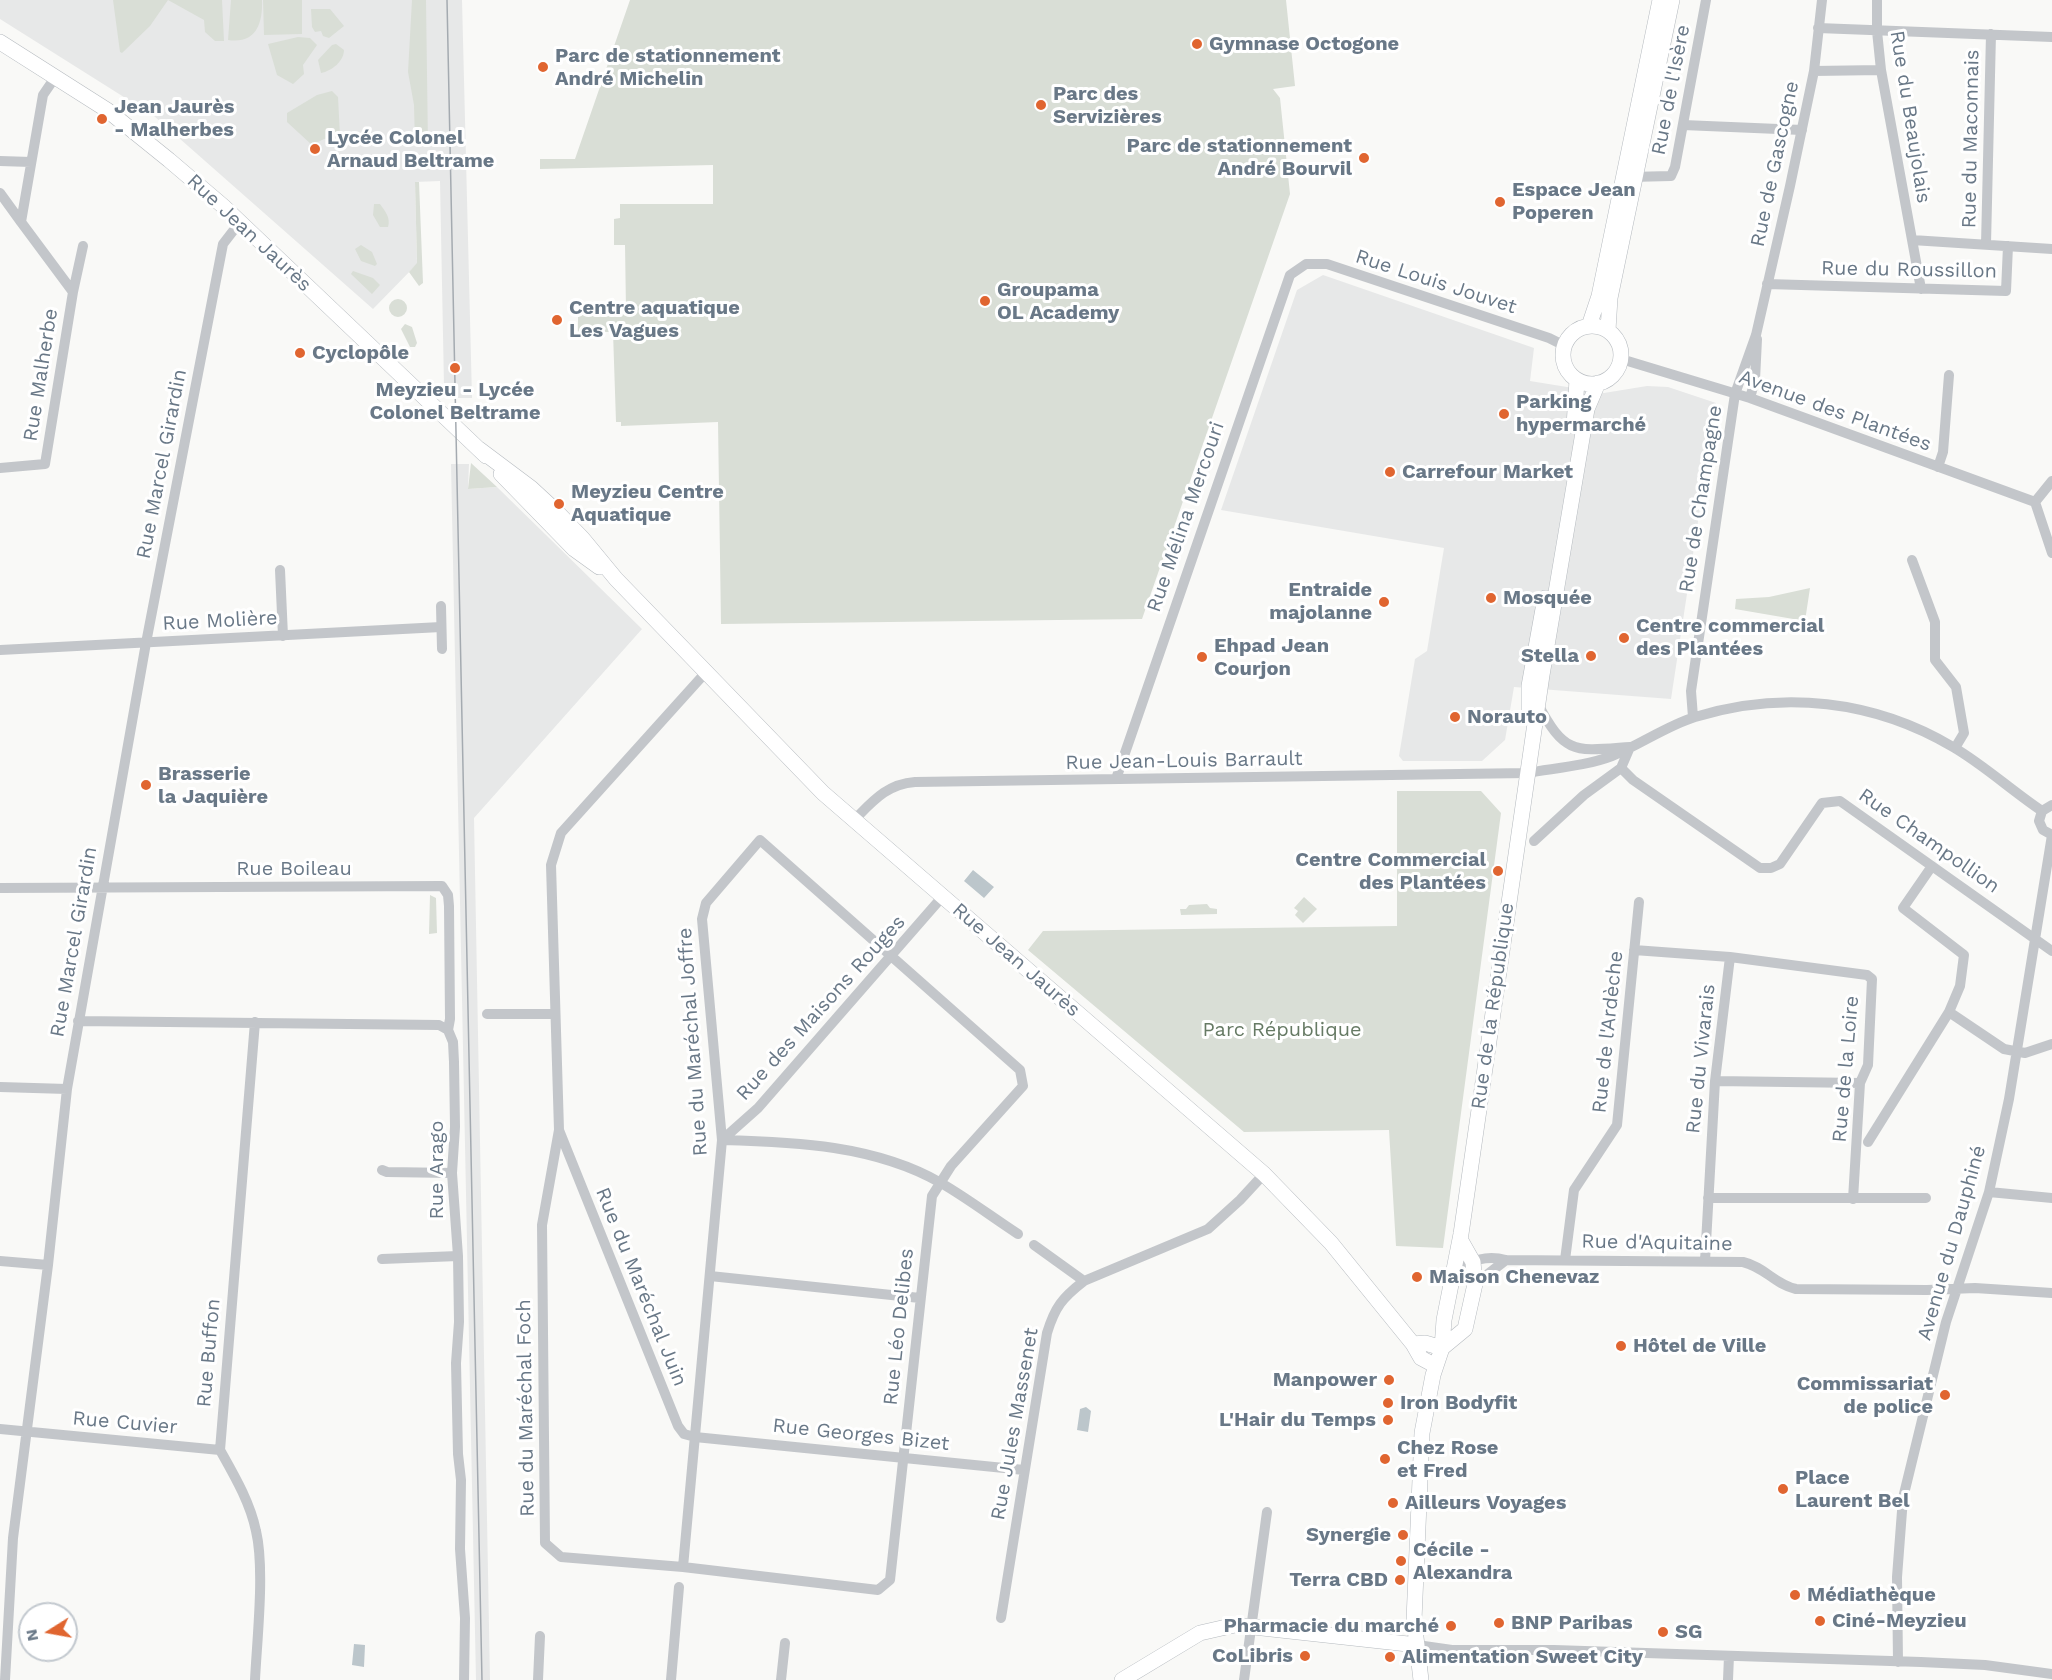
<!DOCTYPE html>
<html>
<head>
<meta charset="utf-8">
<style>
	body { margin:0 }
	#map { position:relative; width:2052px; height:1680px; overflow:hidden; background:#f9f9f7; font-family:"Work Sans",sans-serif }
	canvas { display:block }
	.north { position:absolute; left:18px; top:1602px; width:60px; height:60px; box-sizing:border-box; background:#fff; border:2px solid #c3c9cf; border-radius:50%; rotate:259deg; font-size:16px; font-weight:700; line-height:24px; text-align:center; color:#697887 }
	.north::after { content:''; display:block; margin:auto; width:21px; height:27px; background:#e06530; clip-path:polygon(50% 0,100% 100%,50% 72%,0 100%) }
</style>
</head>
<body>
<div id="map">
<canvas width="2052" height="1680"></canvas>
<div class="north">N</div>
</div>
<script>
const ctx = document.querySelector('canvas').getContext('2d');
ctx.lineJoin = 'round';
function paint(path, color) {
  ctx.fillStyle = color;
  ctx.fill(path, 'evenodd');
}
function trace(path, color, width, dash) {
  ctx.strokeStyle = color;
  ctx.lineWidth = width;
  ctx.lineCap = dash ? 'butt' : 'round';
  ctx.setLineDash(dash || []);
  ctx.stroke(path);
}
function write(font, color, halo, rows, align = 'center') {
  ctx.font = font + ' "Work Sans",sans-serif';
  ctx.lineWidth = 6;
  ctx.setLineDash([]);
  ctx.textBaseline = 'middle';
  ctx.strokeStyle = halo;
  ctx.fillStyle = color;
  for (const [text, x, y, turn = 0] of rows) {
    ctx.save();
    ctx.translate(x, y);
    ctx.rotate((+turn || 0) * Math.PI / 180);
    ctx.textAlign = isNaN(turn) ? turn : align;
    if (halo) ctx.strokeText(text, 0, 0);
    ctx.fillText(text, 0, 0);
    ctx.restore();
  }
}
const built = new Path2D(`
	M 0,0 L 462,0 L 472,398 L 448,398 L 441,392 L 444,386 L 440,181 L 415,182 L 417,264 L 373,309 L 154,116 L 0,19 Z
	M 1323,275 L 1534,348 L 1530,381 L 1604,393 L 1647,386 L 1668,387 L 1716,403 L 1671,699 L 1514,687 L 1505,740 L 1482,761 L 1403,761 L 1399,756 L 1415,659 L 1427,651 L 1444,548 L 1221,510 L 1297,290 Z
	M 451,464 L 469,464 L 468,489 L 497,487 L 642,629 L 474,818 L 490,1680 L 476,1680 Z`);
const green = new Path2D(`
	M 113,0 L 222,0 L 224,41 L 215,41 L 205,32 L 204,20 L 168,0 L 150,26 L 122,53 L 120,52 Z
	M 231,0 L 262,0 C 263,25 255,44 228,40 Z
	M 263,0 L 302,0 L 302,34 L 264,35 Z
	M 412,0 L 426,0 L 428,146 L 415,145 L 414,105 L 408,72 Z
	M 630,0 L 1286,0 L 1295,86 L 1273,89 L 1280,98 L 1290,194 L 1142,619 L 721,624 L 718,422 L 621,426 L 621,422 L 616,422 L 613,332 L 578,332 L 578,311 L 626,310 L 625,245 L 614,245 L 614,219 L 620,218 L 620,204 L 713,204 L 713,165 L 540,169 L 540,159 L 575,159 Z
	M 311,9 L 330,9 L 344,26 L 329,38 L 323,36 L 321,31 L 315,32 L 312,27 Z
	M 298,37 L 310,38 L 317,45 L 303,65 L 304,74 L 293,84 L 277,75 L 268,44 Z
	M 336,44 L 344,50 C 344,61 332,71 321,73 L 318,60 L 332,45 Z
	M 332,91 L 338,97 L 340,136 L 324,139 L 312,145 L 287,122 L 287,113 L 317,95 Z
	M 415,182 L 419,182 L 423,283 L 419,286 L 409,272 L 417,263 Z
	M 374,204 L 380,204 C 385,211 391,218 388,227 L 380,227 L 373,215 Z
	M 361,245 L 372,252 L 377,264 L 375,266 L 361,261 L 355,249 Z
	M 353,271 L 373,278 L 380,285 L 372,294 L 351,274 Z
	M389 308a9 9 0 1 1 18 0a9 9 0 1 1-18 0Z
	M 405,324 L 412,327 L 417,343 L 415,347 L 410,347 L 401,329 Z
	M 471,463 L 497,487 L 468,489 Z
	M 1810,588 L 1805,621 L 1735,609 L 1736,599 L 1769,597 Z
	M 1397,791 L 1481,791 L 1501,813 L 1443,1248 L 1396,1246 L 1389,1130 L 1244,1132 L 1028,950 L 1043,931 L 1397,926 Z
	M 430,895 L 436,898 L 437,933 L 429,934 Z
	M 1304,897 L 1317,909 L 1303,923 L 1295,915 L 1298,911 L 1294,908 Z
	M 1207,904 L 1210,908 L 1217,909 L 1217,914 L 1181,915 L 1180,909 L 1186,909 L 1189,905 Z`);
const water = new Path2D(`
	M 973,870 L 994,887 L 984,898 L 964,881 Z
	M 1086,1407 L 1091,1411 L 1088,1432 L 1077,1430 L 1080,1409 Z
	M 354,1644 L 365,1645 L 364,1667 L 352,1665 Z`);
const street = new Path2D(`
	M 1877,0 L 1877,31 L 1881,70 L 1921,289
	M 1818,28 L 2052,37
	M 1814,71 L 1881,70
	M 56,76 L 43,95 L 21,222 L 73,292 L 83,246
	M 1683,125 L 1802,130
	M 0,161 L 31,162
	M 1630,177 L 1671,176 L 1675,167 L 1706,0
	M 0,193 L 21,222
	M 1912,240 L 2052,249
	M 1986,244 L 1991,34
	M 1767,284 L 2006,291 L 2008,246
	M 1621,359 L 1750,398 L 2035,502
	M 1750,398 L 1755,380 L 1757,339
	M 1938,467 L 1943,452 L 1949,375
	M 0,468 L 45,464 L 73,292
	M 2052,481 L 2035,502 L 2052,553
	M 1912,560 L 1935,622 L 1935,660 L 1956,687 L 1964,733 L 1955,748
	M 280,570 L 283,636
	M 441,606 L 442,649
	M 0,650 L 441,627
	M 707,671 L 561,833 L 551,865 L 559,1130 L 678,1426 L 684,1434 L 695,1437 L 1024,1470
	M 1693,717 L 1691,691 L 1735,394 L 1756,335 L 1790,186 L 1814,71 L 1822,0
	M 1621,768 L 1633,780 L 1760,868 L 1771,868 L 1780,864 L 1822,803 L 1840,801 L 2052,951
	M 1116,779 L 1290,275 L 1306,264 L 1327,264 L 1549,338 L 1565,346
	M 2052,805 L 2042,811 L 2039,821 L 2043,830 L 2052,835
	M 854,820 C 873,801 887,784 915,782 L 1527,773 C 1555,768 1586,766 1612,756 C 1640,745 1666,726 1695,717 C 1782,690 1874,700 1953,747 C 1984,765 2012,791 2042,811
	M 1534,841 L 1584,795 L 1621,768 L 1630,747 C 1576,751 1565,756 1538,704
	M 0,888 L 442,886 L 448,895 L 449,906 L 450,1019 L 448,1030
	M 1634,950 L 1730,957 L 1715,1081 L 1705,1261
	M 1730,957 L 1867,975 L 1872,979 L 1868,1065 L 1860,1083 L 1853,1199
	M 1949,1012 L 2004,1049 L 2025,1053 L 2052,1044
	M 487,1014 L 554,1014
	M 78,1021 L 439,1025 L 448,1030 L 453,1042 L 454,1062 L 455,1127 L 452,1173 L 458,1256 L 459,1322 L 456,1363 L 458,1454 L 461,1480 L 460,1549 L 465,1618 L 464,1680
	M 255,1022 L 220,1450 C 234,1475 250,1502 256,1531 C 265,1569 257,1639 255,1680
	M 1715,1081 L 1860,1083
	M 0,1087 L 67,1089
	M 559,1130 L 542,1225 L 545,1543 L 561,1557 L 683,1567 L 878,1590 L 890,1580 L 932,1196 L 951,1166 L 1023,1086 L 1020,1070 L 760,840 L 706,903 L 702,919 L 722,1140 L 683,1567
	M 722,1140 L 758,1108 L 943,896
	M 722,1140 C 795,1142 875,1145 941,1183 C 967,1198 992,1217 1018,1234
	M 1868,1142 L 1949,1012 L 1960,986 L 1964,955 L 1903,908 L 1932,866
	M 382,1170 L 387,1172 L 452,1173
	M 1989,1192 L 2052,1198
	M 1708,1198 L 1926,1198
	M 1034,1245 L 1084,1281
	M 382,1259 L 458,1256
	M 1565,1260 L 1574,1190 L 1617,1125 L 1639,902
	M 0,1261 L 48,1265
	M 1454,1271 C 1471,1260 1487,1255 1506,1260 L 1743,1262 C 1765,1267 1774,1284 1796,1289 L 1927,1290 L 1975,1288 L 2052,1293
	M 710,1276 L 920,1298
	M 1475,1284 L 1506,1260
	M 0,1429 L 220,1450
	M 1001,1618 L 1047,1333 C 1055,1307 1062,1298 1084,1281 L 1208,1229 L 1240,1200 L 1264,1174
	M 1417,1645 L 1452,1650 L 1554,1650 L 1921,1662 L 1985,1665 L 2052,1674
	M 1898,1662 L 1897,1577 L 1903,1498 L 1946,1322 L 1989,1192 L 2009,1099 L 2052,835
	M 5,1680 L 13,1538 L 48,1265 L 67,1089 L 146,643 L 223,244 L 240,222
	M 538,1680 L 540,1636
	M 671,1680 L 679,1587
	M 781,1680 L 785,1643
	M 1244,1680 L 1267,1512
	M 1728,1680 L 1729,1656`);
const secondary = new Path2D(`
	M 0,42 L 107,110 L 169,160 L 223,206 L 486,456
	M 1589,326 L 1599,296 L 1660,0
	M1563 355a29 29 0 1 1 58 0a29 29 0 1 1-58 0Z
	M 1608,330 L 1610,298 L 1672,0
	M 1574,426 L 1577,380
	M 479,449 L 531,488 L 557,512 L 583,539 L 616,579 L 823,793 L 1264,1174 L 1331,1243 L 1413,1344 L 1421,1358 L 1436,1366
	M 501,474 L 574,549 L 599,567
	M 1529,710 L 1529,686 L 1545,598
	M 1413,1344 L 1425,1343 L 1442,1348
	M 1442,1348 L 1465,1329 L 1475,1284 L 1473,1262 L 1460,1239
	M 1122,1680 L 1200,1633 L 1235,1625 L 1417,1645
	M 1421,1680 L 1414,1620 L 1422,1433 L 1433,1375 L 1442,1348 L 1444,1320 L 1461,1234 L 1542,675 L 1587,409 L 1598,383`);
const tram = new Path2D(`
	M 447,0 L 482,1680`);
const markers = [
	[1197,44,6,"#e06530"],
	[543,67,6,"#e06530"],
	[1041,105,6,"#e06530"],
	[102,119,6,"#e06530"],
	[315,149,6,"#e06530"],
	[1364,158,6,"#e06530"],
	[1500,202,6,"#e06530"],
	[985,301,6,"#e06530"],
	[557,320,6,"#e06530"],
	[300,353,6,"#e06530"],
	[455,368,6,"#e06530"],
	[1504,414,6,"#e06530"],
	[1390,472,6,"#e06530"],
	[559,504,6,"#e06530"],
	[1491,598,6,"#e06530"],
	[1384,602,6,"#e06530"],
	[1624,638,6,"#e06530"],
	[1591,656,6,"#e06530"],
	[1202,657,6,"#e06530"],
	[1455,717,6,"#e06530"],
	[146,785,6,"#e06530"],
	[1498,871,6,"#e06530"],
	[1417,1277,6,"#e06530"],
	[1621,1346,6,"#e06530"],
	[1389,1380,6,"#e06530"],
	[1945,1395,6,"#e06530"],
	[1388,1403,6,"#e06530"],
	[1388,1420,6,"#e06530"],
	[1385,1459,6,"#e06530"],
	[1783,1489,6,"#e06530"],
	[1393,1503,6,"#e06530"],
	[1403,1535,6,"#e06530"],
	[1401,1561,6,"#e06530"],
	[1400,1580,6,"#e06530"],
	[1795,1595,6,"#e06530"],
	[1820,1621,6,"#e06530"],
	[1499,1623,6,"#e06530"],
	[1451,1626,6,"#e06530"],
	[1663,1632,6,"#e06530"],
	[1305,1656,6,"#e06530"],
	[1390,1657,6,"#e06530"]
];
const poiNames = [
	["Gymnase Octogone",1209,44],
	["Parc de stationnement",555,56],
	["André Michelin",555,79],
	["Parc des",1053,94],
	["Servizières",1053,117],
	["Jean Jaurès",114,107],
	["- Malherbes",114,130],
	["Lycée Colonel",327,138],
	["Arnaud Beltrame",327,161],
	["Parc de stationnement",1352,146,"right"],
	["André Bourvil",1352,169,"right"],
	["Espace Jean",1512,190],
	["Poperen",1512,213],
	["Groupama",997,290],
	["OL Academy",997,313],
	["Centre aquatique",569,308],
	["Les Vagues",569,331],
	["Cyclopôle",312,353],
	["Meyzieu - Lycée",455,390,"center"],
	["Colonel Beltrame",455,413,"center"],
	["Parking",1516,402],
	["hypermarché",1516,425],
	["Carrefour Market",1402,472],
	["Meyzieu Centre",571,492],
	["Aquatique",571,515],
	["Entraide",1372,590,"right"],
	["majolanne",1372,613,"right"],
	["Mosquée",1503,598],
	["Centre commercial",1636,626],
	["des Plantées",1636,649],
	["Ehpad Jean",1214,646],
	["Courjon",1214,669],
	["Stella",1579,656,"right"],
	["Norauto",1467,717],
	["Brasserie",158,774],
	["la Jaquière",158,797],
	["Centre Commercial",1486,860,"right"],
	["des Plantées",1486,883,"right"],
	["Maison Chenevaz",1429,1277],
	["Hôtel de Ville",1633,1346],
	["Manpower",1377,1380,"right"],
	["Commissariat",1933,1384,"right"],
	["de police",1933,1407,"right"],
	["Iron Bodyfit",1400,1403],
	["L'Hair du Temps",1376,1420,"right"],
	["Chez Rose",1397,1448],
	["et Fred",1397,1471],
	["Place",1795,1478],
	["Laurent Bel",1795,1501],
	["Ailleurs Voyages",1405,1503],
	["Synergie",1391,1535,"right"],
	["Cécile -",1413,1550],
	["Alexandra",1413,1573],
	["Terra CBD",1388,1580,"right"],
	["Médiathèque",1807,1595],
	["Ciné-Meyzieu",1832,1621],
	["BNP Paribas",1511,1623],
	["Pharmacie du marché",1439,1626,"right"],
	["SG",1675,1632],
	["CoLibris",1293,1656,"right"],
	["Alimentation Sweet City",1402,1657]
];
const streetNames = [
	["Rue de l'Isère",1671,90,-79],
	["Rue du Beaujolais",1910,117,81],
	["Rue du Maconnais",1971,139,-89],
	["Rue de Gascogne",1775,164,-78],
	["Rue Jean Jaurès",249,233,43],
	["Rue du Roussillon",1909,270,1],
	["Rue Louis Jouvet",1436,282,18],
	["Rue Malherbe",41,375,-81],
	["Avenue des Plantées",1835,411,20],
	["Rue Marcel Girardin",162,464,-79],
	["Rue de Champagne",1701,499,-81],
	["Rue Mélina Mercouri",1186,517,-71],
	["Rue Molière",220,621,-3],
	["Rue Jean-Louis Barrault",1184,761,-1],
	["Rue Champollion",1929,841,35],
	["Rue Boileau",294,869],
	["Rue Marcel Girardin",74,942,-80],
	["Rue Jean Jaurès",1016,960,41],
	["Rue de la République",1493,1006,-82],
	["Rue des Maisons Rouges",821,1008,-48],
	["Rue de l'Ardèche",1608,1032,-84],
	["Rue du Maréchal Joffre",693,1042,-94],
	["Rue du Vivarais",1701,1059,-84],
	["Rue de la Loire",1846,1069,-85],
	["Rue Arago",437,1170,-90],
	["Rue d'Aquitaine",1657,1243,1],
	["Avenue du Dauphiné",1952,1243,-74],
	["Rue du Maréchal Juin",641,1287,68],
	["Rue Léo Delibes",899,1327,-84],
	["Rue Buffon",209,1353,-85],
	["Rue du Maréchal Foch",526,1408,-91],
	["Rue Cuvier",125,1423,5],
	["Rue Jules Massenet",1015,1424,-80],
	["Rue Georges Bizet",861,1435,6]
];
const parkNames = [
	["Parc République",1282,1030]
];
paint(built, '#e7e8e8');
paint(green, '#d9ded6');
paint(water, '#bcc6cb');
trace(secondary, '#b5babf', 16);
trace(street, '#c3c6ca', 10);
trace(secondary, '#fff', 15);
trace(tram, '#a4aab0', 1.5);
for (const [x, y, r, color] of markers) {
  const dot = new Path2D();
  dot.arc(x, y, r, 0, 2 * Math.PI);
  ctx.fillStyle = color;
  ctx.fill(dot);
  trace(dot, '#fff', 2);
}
write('bold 20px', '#697887', '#fff', poiNames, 'left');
write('20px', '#697887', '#fff', streetNames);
write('20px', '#667a64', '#fff', parkNames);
</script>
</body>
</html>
